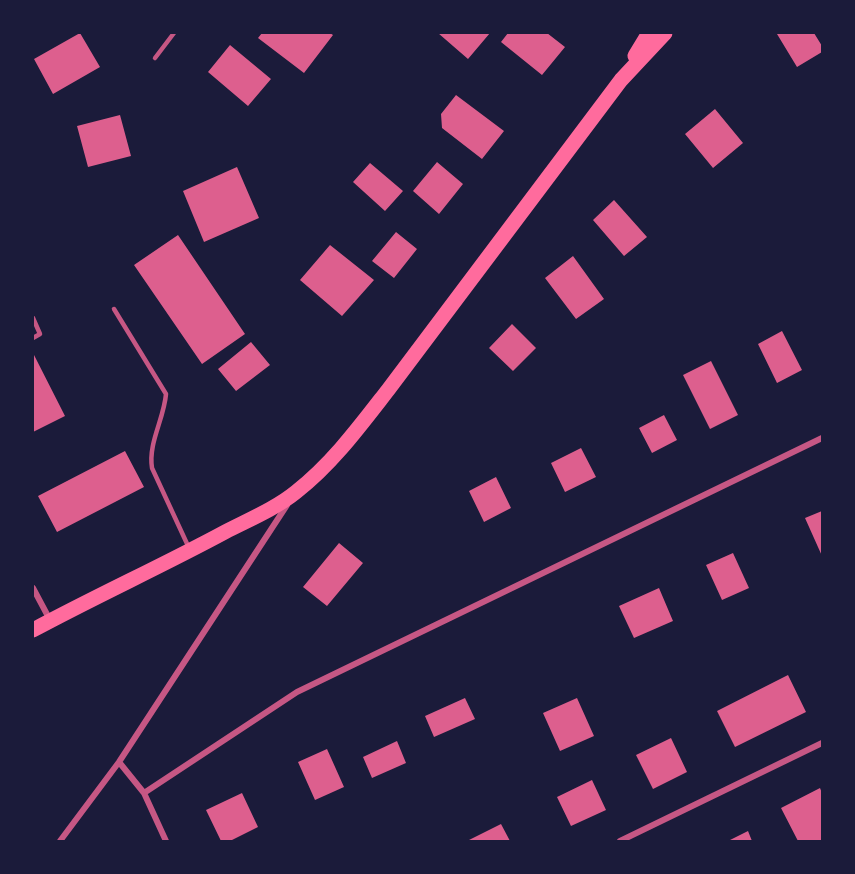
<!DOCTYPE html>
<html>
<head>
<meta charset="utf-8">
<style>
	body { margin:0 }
	#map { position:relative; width:855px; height:874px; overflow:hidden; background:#1b1b3a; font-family:Rubik,sans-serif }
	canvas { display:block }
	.frame { position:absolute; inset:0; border:34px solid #1b1b3a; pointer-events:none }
</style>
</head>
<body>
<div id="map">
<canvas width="855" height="874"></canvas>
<div class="frame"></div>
</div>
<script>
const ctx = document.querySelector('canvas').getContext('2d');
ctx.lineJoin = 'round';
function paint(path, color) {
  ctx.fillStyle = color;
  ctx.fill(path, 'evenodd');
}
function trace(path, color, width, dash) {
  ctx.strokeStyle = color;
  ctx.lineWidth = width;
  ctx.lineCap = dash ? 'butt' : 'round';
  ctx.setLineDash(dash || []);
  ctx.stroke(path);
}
const building = new Path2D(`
	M 80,33 L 100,67 L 53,94 L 34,59 Z
	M 262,33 L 330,33 L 333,35 L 304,73 L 258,38 Z
	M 438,33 L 490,33 L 468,59 Z
	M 508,33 L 547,33 L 565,47 L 542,75 L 501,42 Z
	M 779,33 L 814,33 L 822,46 L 822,52 L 797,67 L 777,34 Z
	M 230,45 L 271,79 L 248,106 L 208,72 Z
	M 456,95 L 504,131 L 482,159 L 442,128 L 441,114 Z
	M 715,109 L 743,143 L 713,168 L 685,134 Z
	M 120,115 L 131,156 L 88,167 L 77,126 Z
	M 437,162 L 463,184 L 439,214 L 413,191 Z
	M 370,163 L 403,191 L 385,211 L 353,182 Z
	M 237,167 L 259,218 L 204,242 L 183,191 Z
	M 614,200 L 647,237 L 624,256 L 593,220 Z
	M 396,232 L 417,249 L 394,278 L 372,261 Z
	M 178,235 L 245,334 L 202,364 L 134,265 Z
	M 330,245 L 374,280 L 342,316 L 300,280 Z
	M 573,256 L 604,299 L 576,319 L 545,278 Z
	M 512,324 L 536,348 L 513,371 L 489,348 Z
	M 782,331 L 802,370 L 777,383 L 758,344 Z
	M 251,342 L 270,365 L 236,391 L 218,369 Z
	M 33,353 L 65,416 L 33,432 Z
	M 711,361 L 738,415 L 710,429 L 683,375 Z
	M 664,415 L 677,440 L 652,453 L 639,428 Z
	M 581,448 L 596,477 L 565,492 L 551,463 Z
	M 125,451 L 144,487 L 57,532 L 38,496 Z
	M 496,477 L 511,508 L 484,522 L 469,491 Z
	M 822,511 L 822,556 L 805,518 Z
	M 339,543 L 363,563 L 327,606 L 303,587 Z
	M 733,553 L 749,588 L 722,600 L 706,565 Z
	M 659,588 L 673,621 L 634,638 L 619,606 Z
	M 788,675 L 806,712 L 735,747 L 717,711 Z
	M 465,698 L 475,719 L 434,737 L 425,716 Z
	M 577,698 L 594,736 L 560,751 L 543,713 Z
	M 671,738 L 687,772 L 653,789 L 636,755 Z
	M 397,741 L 406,763 L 372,778 L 363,757 Z
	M 327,749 L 344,787 L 315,800 L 298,762 Z
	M 592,780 L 606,810 L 571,826 L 557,797 Z
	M 820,788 L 822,793 L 822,841 L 798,841 L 781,808 Z
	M 242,793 L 258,827 L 230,841 L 221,841 L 206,810 Z
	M 501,824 L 510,841 L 467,841 Z
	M 748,831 L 752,841 L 728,841 Z`);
const service = new Path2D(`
	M 155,58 L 174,33
	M 114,309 L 166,394 C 164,419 148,443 152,468 L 189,548
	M 33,318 L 40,334 L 33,338`);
const minor = new Path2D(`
	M 33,588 L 50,620
	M 119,762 L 144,793 L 166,841
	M 144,793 L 297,692 L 822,438
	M 60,841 L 119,762 L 287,505
	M 620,841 L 822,743`);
const primary = new Path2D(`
	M 635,56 L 649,33
	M 33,630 C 96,596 162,566 225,532 C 248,520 275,509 296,492 C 332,464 360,426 388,390 L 621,80 L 665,33`);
paint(building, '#dd5f8e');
trace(service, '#c65784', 4.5);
trace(minor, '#c65784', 6);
trace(primary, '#ff6b9d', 15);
</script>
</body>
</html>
